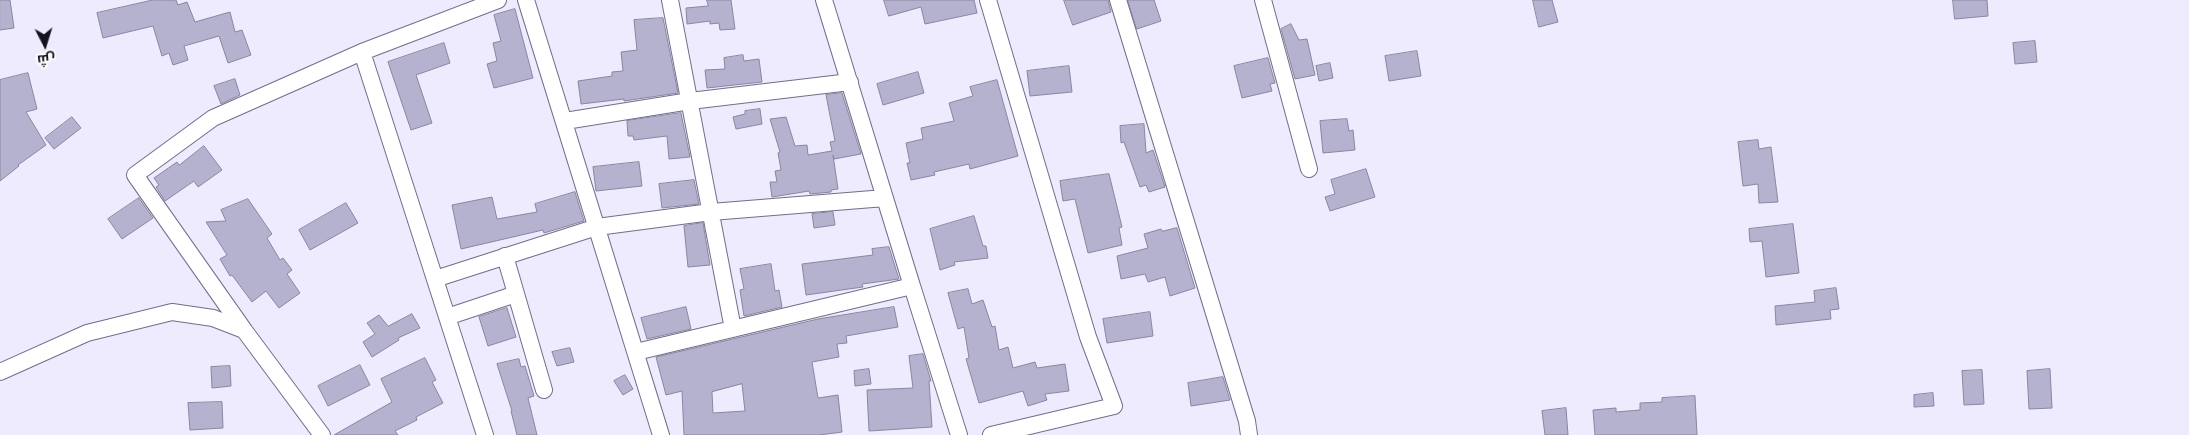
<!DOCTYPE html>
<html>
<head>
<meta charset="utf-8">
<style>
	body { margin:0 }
	#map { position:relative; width:2189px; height:435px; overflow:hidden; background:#edebfd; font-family:"Work Sans",Cairo,sans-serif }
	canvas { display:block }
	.north { position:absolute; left:20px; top:20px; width:50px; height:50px; -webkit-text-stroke:4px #fbfbfb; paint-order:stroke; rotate:175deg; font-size:14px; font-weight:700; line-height:20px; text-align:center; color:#14131d }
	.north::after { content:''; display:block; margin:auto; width:18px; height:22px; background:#14131d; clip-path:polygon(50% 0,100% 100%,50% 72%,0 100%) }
</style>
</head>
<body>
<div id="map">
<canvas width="2189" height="435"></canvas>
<div class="north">ش</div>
</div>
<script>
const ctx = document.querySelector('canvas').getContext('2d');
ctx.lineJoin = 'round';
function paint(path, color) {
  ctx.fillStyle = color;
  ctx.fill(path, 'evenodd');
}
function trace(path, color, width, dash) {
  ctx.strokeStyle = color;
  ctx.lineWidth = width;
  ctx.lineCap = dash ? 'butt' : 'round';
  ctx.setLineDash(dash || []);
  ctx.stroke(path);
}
const building = new Path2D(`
	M 0,0 L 10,0 L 14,28 L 0,30 Z
	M 153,0 L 176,0 L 178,5 L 187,2 L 195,22 L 230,12 L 235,32 L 242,30 L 251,55 L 228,63 L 219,36 L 184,46 L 188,60 L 173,65 L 169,53 L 162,56 L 153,26 L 103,38 L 97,13 Z
	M 707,0 L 731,0 L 735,29 L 720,30 L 719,23 L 710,24 L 710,21 L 687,24 L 686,8 L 708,6 Z
	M 884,0 L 974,0 L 977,13 L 925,24 L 921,7 L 889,16 Z
	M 1064,0 L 1108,0 L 1111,12 L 1073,25 Z
	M 1128,0 L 1154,0 L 1161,21 L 1137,29 Z
	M 1533,0 L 1552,0 L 1558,22 L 1539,27 Z
	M 1953,0 L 1987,0 L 1988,16 L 1955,19 Z
	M 515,9 L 533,78 L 494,88 L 487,64 L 497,61 L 493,43 L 501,41 L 494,15 Z
	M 663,18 L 678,93 L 624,101 L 624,99 L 581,104 L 578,81 L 612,76 L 612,72 L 623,71 L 621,52 L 637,50 L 634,20 Z
	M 1291,24 L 1299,40 L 1307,39 L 1315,75 L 1295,79 L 1281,29 Z
	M 2035,41 L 2037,62 L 2015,64 L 2013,43 Z
	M 444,43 L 450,63 L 416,75 L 432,123 L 411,130 L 388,62 Z
	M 1417,51 L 1421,76 L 1389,81 L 1385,56 Z
	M 743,55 L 744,61 L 759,59 L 762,82 L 707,88 L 705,70 L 725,69 L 724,58 Z
	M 1268,58 L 1275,83 L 1270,84 L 1272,91 L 1242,98 L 1234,66 Z
	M 1330,63 L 1333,78 L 1319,81 L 1316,66 Z
	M 1069,66 L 1072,92 L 1030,96 L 1027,71 Z
	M 918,72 L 924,93 L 883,105 L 877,84 Z
	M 28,73 L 37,109 L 26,112 L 46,145 L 18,165 L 19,166 L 0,181 L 0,80 Z
	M 235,79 L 240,95 L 221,104 L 214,86 Z
	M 997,80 L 1018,156 L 970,169 L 969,164 L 934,172 L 935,175 L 911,180 L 907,163 L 910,163 L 906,143 L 923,139 L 921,128 L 954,121 L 949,103 L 973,96 L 970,87 Z
	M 842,93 L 861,154 L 834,159 L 833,155 L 838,189 L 831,190 L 831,192 L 810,194 L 809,191 L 772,197 L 770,182 L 777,182 L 775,171 L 781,170 L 778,153 L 780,152 L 770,119 L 786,117 L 795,146 L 807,145 L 808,155 L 832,151 L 830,142 L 835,141 L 826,95 Z
	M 760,109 L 762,124 L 736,129 L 733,117 L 745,114 L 745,111 Z
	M 681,113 L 690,157 L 669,159 L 667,136 L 634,140 L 633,136 L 628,136 L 627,121 Z
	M 72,117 L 81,128 L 54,149 L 45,138 Z
	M 1347,119 L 1349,131 L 1353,130 L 1355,150 L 1323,153 L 1320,121 Z
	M 1144,124 L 1146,153 L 1153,150 L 1165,187 L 1149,192 L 1146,185 L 1140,187 L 1124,142 L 1121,143 L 1120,126 Z
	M 1758,140 L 1759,149 L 1771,147 L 1778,202 L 1759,203 L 1758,184 L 1743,186 L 1738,142 Z
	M 204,146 L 222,170 L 198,187 L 194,181 L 165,201 L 156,187 L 159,185 L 154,178 L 177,162 L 179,165 Z
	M 639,162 L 642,186 L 596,191 L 593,167 Z
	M 1366,169 L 1375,197 L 1330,211 L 1325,197 L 1335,194 L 1331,180 Z
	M 1109,174 L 1122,227 L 1119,228 L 1122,245 L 1088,253 L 1075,199 L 1063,201 L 1060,181 Z
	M 694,180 L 699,204 L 662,208 L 659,184 Z
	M 575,192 L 584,221 L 544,233 L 543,230 L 461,249 L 452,205 L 492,197 L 497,219 L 537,212 L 535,204 Z
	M 139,198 L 153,218 L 122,239 L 108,219 Z
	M 248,199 L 272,234 L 267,238 L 280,260 L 283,258 L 292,270 L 287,274 L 300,293 L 279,308 L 266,291 L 252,302 L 232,275 L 230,276 L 220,259 L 227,255 L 206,222 L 226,221 L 221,210 Z
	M 346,203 L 358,223 L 310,250 L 299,230 Z
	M 833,212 L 835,225 L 814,228 L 812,214 Z
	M 974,216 L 983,246 L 986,246 L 988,258 L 954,262 L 955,265 L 940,270 L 930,229 Z
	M 703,223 L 710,265 L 688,267 L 684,226 Z
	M 1793,224 L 1799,273 L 1766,277 L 1762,241 L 1750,242 L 1749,229 Z
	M 1177,228 L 1195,288 L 1170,296 L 1165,277 L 1148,282 L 1145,274 L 1121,279 L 1117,256 L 1148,248 L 1144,234 L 1161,229 L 1162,231 Z
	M 889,247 L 899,279 L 862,284 L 863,287 L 806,295 L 802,264 L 873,255 L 872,249 Z
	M 771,264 L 775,291 L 779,290 L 782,307 L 744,316 L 740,290 L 744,289 L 740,269 Z
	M 1836,288 L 1839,309 L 1830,310 L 1831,319 L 1776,325 L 1775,306 L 1815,302 L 1814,291 Z
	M 968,289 L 972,304 L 983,300 L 992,327 L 995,326 L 999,350 L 1008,347 L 1013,368 L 1035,362 L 1037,368 L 1065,364 L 1069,391 L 1045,394 L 1047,400 L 1028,406 L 1023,391 L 979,403 L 966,359 L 969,358 L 964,327 L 958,329 L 948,293 Z
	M 686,307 L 691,329 L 647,339 L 641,318 Z
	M 894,307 L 898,327 L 846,336 L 847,343 L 837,344 L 839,357 L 812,362 L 818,398 L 838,395 L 842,432 L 819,435 L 684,435 L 682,391 L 666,395 L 656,357 L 818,319 ZM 742,384 L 745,411 L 713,413 L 712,392 Z
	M 507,308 L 516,337 L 488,346 L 479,317 Z
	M 1150,312 L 1153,336 L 1107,343 L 1103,319 Z
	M 412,314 L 420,328 L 398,338 L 399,340 L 372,357 L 363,342 L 375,334 L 367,323 L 379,315 L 388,326 Z
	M 570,348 L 574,362 L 557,366 L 552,352 Z
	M 923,354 L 931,381 L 929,381 L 932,427 L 869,431 L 867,390 L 913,388 L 909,356 Z
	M 425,358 L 436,380 L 432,382 L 443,403 L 416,417 L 417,420 L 395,431 L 398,435 L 334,435 L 392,402 L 381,379 Z
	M 519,359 L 521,367 L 525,366 L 534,396 L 528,398 L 537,435 L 517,435 L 511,411 L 512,411 L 497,364 Z
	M 360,365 L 370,385 L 328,406 L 318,386 Z
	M 230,366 L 231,386 L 212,388 L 211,367 Z
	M 869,369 L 871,384 L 855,386 L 854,371 Z
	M 2050,369 L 2052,408 L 2029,409 L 2027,371 Z
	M 1982,370 L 1984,404 L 1964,405 L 1962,371 Z
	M 625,375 L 633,389 L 623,395 L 614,381 Z
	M 1223,377 L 1230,400 L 1191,406 L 1188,383 Z
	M 1933,393 L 1934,406 L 1914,407 L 1914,395 Z
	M 1695,396 L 1697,435 L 1595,435 L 1593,410 L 1616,408 L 1616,412 L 1640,410 L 1640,403 L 1662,402 L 1662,398 Z
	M 222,402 L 223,428 L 190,430 L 188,403 Z
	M 1566,408 L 1568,435 L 1545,435 L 1542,411 Z`);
const street = new Path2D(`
	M 526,0 L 661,435
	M 670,0 L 733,329
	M 988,0 L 1088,337 L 1114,406 L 991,435
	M 1118,0 L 1247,421 L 1249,435
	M 1263,0 L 1309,169
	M 362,52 L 485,435
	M 565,121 L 690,101 L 850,82
	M 505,256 L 544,390
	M 435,279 L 597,227 L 711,212 L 885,198
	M 912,286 L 959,435
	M 447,317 L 516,294
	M 244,330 L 135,175 L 213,118 L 362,52 L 498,0
	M 636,352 L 912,286 L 824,0
	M 0,372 L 87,333 L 172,312 L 213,318 L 244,330 L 322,435`);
paint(building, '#b5b2cf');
trace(building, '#8986a1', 1);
trace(street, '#726e88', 18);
trace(street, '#fff', 16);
</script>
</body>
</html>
